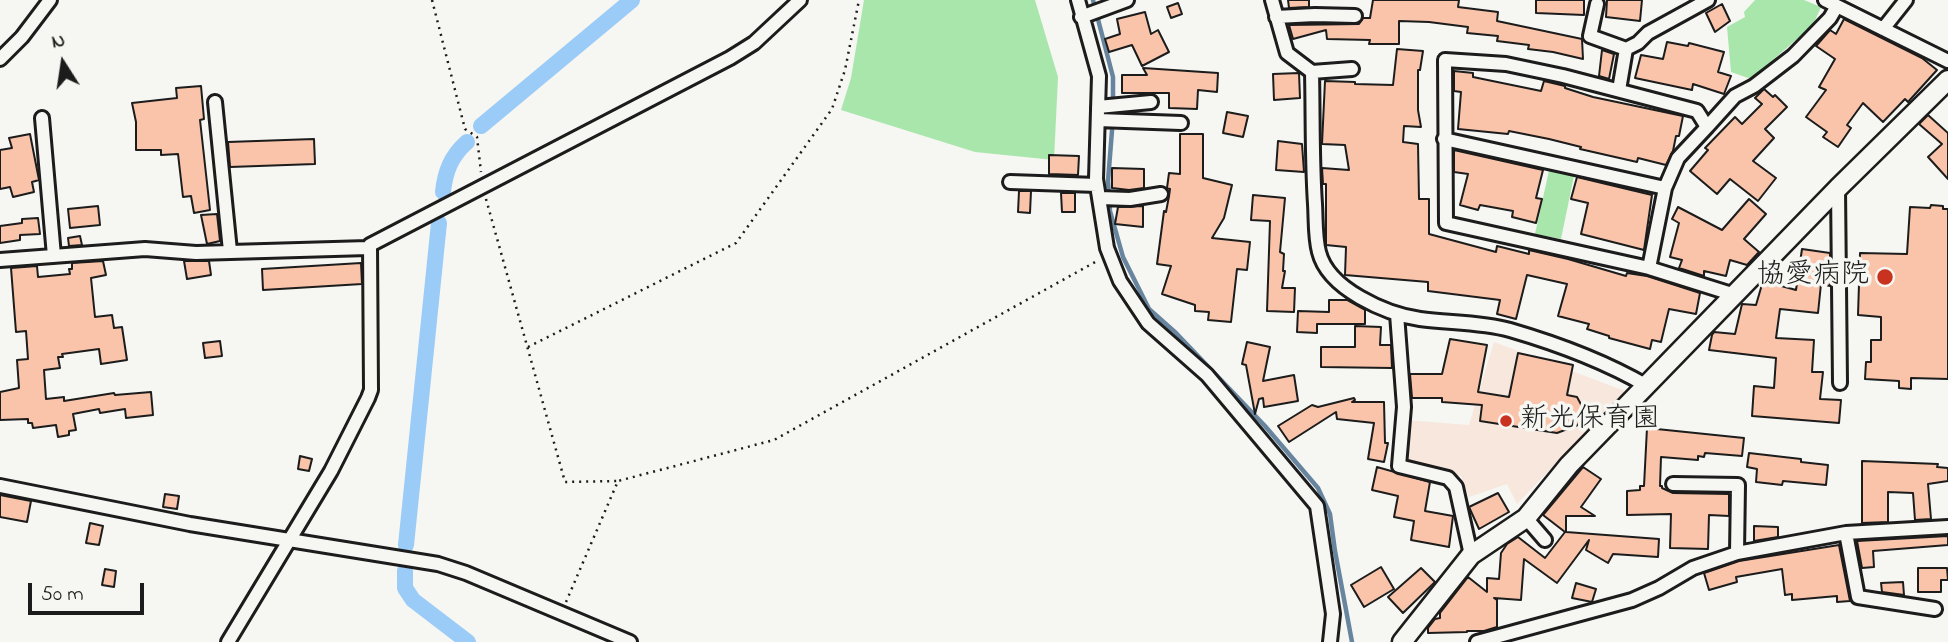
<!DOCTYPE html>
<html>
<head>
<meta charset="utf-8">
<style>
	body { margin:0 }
	#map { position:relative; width:1948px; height:642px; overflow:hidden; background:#f6f6f2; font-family:"Indie Flower",sans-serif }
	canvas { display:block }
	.north { position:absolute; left:28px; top:28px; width:70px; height:70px; -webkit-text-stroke:5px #f6f6f2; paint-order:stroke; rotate:348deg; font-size:19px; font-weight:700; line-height:28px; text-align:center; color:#1c1c1c }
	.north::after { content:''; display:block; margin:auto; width:24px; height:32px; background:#1c1c1c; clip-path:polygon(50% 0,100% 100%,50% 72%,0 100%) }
	.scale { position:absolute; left:28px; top:583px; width:116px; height:32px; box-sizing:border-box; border:4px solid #1c1c1c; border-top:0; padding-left:9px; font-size:21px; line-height:24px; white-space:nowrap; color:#1c1c1c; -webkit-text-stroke:5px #f6f6f2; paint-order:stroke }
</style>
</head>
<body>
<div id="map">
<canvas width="1948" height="642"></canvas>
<div class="north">N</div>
<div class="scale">50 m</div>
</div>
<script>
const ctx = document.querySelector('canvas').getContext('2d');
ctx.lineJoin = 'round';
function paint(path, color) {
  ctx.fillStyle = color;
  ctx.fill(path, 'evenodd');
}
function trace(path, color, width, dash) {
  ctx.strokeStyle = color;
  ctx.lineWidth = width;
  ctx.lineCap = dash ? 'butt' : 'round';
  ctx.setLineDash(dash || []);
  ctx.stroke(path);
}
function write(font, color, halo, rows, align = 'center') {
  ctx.font = font + ' "Indie Flower","Klee One",sans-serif';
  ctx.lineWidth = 7;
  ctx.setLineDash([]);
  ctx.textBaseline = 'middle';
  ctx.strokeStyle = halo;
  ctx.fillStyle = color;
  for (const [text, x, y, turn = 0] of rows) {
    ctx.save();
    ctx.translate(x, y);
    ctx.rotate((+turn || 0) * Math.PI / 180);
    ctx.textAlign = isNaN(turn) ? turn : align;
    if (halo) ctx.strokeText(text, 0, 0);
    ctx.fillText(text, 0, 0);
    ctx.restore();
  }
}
const built = new Path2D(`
	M 1494,342 L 1625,391 L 1517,504 L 1507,484 L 1469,497 L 1461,476 L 1406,464 L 1405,420 L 1469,425 Z`);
const green = new Path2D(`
	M 864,0 L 1035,0 L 1058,77 L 1054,160 L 975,152 L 841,110 L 851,78 Z
	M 1755,0 L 1804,0 L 1821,7 L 1813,25 L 1751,79 L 1731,72 L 1727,27 L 1745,17 L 1744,12 Z
	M 1550,166 L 1575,171 L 1561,239 L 1535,234 Z`);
const stream = new Path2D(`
	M 1093,0 L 1113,77 L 1113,118 L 1108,181 L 1110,211 L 1123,257 L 1149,309 L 1176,333 L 1265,426 L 1318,488 L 1330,514 L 1335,551 L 1352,642`);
const canal = new Path2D(`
	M 481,126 L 632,0
	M 443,192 C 445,172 451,156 467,142
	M 406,545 L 439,223
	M 405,571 L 405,588 L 413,600 L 468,642`);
const building = new Path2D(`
	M 1288,0 L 1309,0 L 1309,7 L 1289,8 Z
	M 1373,0 L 1459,0 L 1458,7 L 1498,12 L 1497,21 L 1582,39 L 1583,59 L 1553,52 L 1528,49 L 1529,45 L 1497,41 L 1498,36 L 1467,33 L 1468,27 L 1429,22 L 1399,21 L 1399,44 L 1369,44 L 1370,40 L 1327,39 L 1326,30 L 1293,39 L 1289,25 L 1359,24 L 1363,18 L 1370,18 Z
	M 1536,0 L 1584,0 L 1584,15 L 1536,13 Z
	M 1607,0 L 1642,0 L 1640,21 L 1606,17 Z
	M 1178,3 L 1182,14 L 1171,18 L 1167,7 Z
	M 1722,4 L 1730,21 L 1715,32 L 1706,13 Z
	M 1145,12 L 1151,34 L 1158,30 L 1169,52 L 1142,66 L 1132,45 L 1109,52 L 1105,39 L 1120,34 L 1117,19 Z
	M 1844,19 L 1922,58 L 1937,70 L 1908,102 L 1905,99 L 1883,122 L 1863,103 L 1847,125 L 1851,128 L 1838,147 L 1823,137 L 1827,132 L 1806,117 L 1826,90 L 1819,87 L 1835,59 L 1816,46 L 1830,30 L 1836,34 Z
	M 1667,42 L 1688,46 L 1689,43 L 1724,52 L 1718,72 L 1731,76 L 1724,94 L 1693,84 L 1692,90 L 1635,78 L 1641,55 L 1663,59 Z
	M 1397,49 L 1423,51 L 1420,70 L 1418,70 L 1418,110 L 1421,127 L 1404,126 L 1403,142 L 1418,144 L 1419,199 L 1429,199 L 1429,234 L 1496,252 L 1497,246 L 1529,254 L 1529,250 L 1568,259 L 1626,276 L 1627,273 L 1647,276 L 1700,293 L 1696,314 L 1669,309 L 1661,342 L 1652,340 L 1650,349 L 1609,338 L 1609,336 L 1587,329 L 1589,324 L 1558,316 L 1567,284 L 1527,275 L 1516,319 L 1497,314 L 1500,300 L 1428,291 L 1428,282 L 1345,275 L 1346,247 L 1326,245 L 1326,184 L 1323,184 L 1322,168 L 1349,170 L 1345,145 L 1322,144 L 1325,81 L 1355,82 L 1355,84 L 1393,85 Z
	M 1602,50 L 1614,54 L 1609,79 L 1599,76 Z
	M 1143,68 L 1218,73 L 1217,92 L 1198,90 L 1197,109 L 1169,108 L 1169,93 L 1122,93 L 1122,75 L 1147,75 Z
	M 1454,71 L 1473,73 L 1473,77 L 1541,91 L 1544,81 L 1565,86 L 1565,88 L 1593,97 L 1683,116 L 1679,136 L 1676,136 L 1673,151 L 1666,165 L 1638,158 L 1637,162 L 1580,149 L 1581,147 L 1549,139 L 1509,131 L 1508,134 L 1458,129 L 1461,92 L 1454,91 Z
	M 1299,73 L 1300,98 L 1274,100 L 1273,74 Z
	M 201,86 L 204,119 L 200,120 L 210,210 L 194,213 L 191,196 L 183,197 L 178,154 L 161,155 L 161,150 L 136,150 L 136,122 L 132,103 L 177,98 L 176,88 Z
	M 1764,89 L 1773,97 L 1775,95 L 1787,107 L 1765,129 L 1774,138 L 1753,161 L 1776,178 L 1758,201 L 1730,179 L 1717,194 L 1690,171 L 1708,150 L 1705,148 L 1735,117 L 1742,124 L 1762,104 L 1755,98 Z
	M 1227,112 L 1248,116 L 1243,137 L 1223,133 Z
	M 1928,115 L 1948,133 L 1948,179 L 1928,157 L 1942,144 L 1919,124 Z
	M 30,134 L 39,180 L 32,182 L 34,192 L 13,197 L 10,187 L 0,189 L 0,150 L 12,148 L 9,138 Z
	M 1180,134 L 1203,134 L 1203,178 L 1232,185 L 1224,218 L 1212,238 L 1250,242 L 1247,270 L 1237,269 L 1231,322 L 1208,320 L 1209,312 L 1195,311 L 1195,305 L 1162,294 L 1171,266 L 1157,264 L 1164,211 L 1166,212 L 1169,196 L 1170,189 L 1167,188 L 1169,173 L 1180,174 Z
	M 314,139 L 315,164 L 230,167 L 228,142 Z
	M 1278,141 L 1302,144 L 1304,172 L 1276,170 Z
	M 1454,150 L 1543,170 L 1536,198 L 1542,199 L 1536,223 L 1512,217 L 1513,211 L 1480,205 L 1478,210 L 1460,205 L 1468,174 L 1454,172 Z
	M 1049,155 L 1079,156 L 1078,175 L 1049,174 Z
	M 1112,168 L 1144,169 L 1144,188 L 1129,190 L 1112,188 Z
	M 1577,177 L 1652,195 L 1644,250 L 1581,234 L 1588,203 L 1571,199 Z
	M 1019,191 L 1031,191 L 1030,213 L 1018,212 Z
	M 1061,193 L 1075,193 L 1075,212 L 1062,212 Z
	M 1253,195 L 1285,198 L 1280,252 L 1284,254 L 1283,271 L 1285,271 L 1282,288 L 1295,288 L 1294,312 L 1267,311 L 1270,221 L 1251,220 Z
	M 1749,199 L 1766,214 L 1744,239 L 1759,252 L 1747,265 L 1730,260 L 1726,276 L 1704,271 L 1704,276 L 1679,268 L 1682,260 L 1670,257 L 1679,223 L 1672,219 L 1678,207 L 1722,230 Z
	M 1931,205 L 1943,206 L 1943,209 L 1948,209 L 1948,379 L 1911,378 L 1911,389 L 1899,388 L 1899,381 L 1865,379 L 1866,362 L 1871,362 L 1871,340 L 1881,340 L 1881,317 L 1858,315 L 1860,253 L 1907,254 L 1910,207 L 1930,208 Z
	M 98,206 L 100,225 L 70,228 L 68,209 Z
	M 1143,206 L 1143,227 L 1115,224 L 1118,207 Z
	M 217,214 L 220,241 L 207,244 L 201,215 Z
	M 38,218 L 40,234 L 20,235 L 20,240 L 0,243 L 0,226 L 22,223 L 22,219 Z
	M 80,236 L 82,245 L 69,246 L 68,238 Z
	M 1802,249 L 1830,253 L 1830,286 L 1821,284 L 1818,313 L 1780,309 L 1776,338 L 1814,340 L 1812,372 L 1823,372 L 1820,399 L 1841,400 L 1839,423 L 1752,416 L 1754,386 L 1774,388 L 1776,358 L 1709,350 L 1712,335 L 1714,332 L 1735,334 L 1742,304 L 1756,305 L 1763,281 L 1796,290 Z
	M 103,261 L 106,275 L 91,278 L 95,317 L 112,315 L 114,328 L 122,327 L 127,360 L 101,364 L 99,349 L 62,354 L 63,357 L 58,357 L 60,368 L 44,370 L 46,399 L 64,397 L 64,401 L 114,393 L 115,395 L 151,392 L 153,415 L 126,418 L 125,409 L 100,413 L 99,409 L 73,414 L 76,430 L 69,431 L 69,435 L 58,437 L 56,425 L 33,428 L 32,423 L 28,423 L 28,419 L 0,420 L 0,392 L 19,388 L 17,360 L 28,359 L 26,331 L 16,332 L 11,268 L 37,266 L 38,277 L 70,274 L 69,269 L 72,269 L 72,263 Z
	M 184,261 L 209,261 L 211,275 L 187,279 Z
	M 361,263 L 362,284 L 263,290 L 262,269 Z
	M 1329,300 L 1347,300 L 1365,310 L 1365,324 L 1317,324 L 1317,333 L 1297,332 L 1298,311 L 1329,312 Z
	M 1355,326 L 1381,327 L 1380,345 L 1391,345 L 1392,368 L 1321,367 L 1321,347 L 1355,347 Z
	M 1450,339 L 1487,345 L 1478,392 L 1509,397 L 1518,353 L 1573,365 L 1567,395 L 1577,397 L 1584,410 L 1578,425 L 1557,433 L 1480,421 L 1482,405 L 1442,402 L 1442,398 L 1412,398 L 1410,374 L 1442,374 Z
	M 220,341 L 222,356 L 205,358 L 203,343 Z
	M 1247,342 L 1270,347 L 1263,381 L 1294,375 L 1298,401 L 1264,407 L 1263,398 L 1259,399 L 1255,414 L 1246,365 L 1242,364 Z
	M 1354,398 L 1355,400 L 1352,402 L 1384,402 L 1385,443 L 1388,443 L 1384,462 L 1368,459 L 1374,423 L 1337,419 L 1336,412 L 1289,442 L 1278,426 L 1312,405 L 1318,407 Z
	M 1647,428 L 1744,438 L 1742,456 L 1705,453 L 1704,457 L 1698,456 L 1698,460 L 1661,457 L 1660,486 L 1662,486 L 1662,488 L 1673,493 L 1729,494 L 1729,516 L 1709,515 L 1708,549 L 1670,548 L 1671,514 L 1627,515 L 1627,491 L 1640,490 L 1640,486 L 1644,486 Z
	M 1749,453 L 1801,459 L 1801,462 L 1828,465 L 1826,485 L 1783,481 L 1782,485 L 1756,482 L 1757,469 L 1747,467 Z
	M 300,456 L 312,459 L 309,471 L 298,469 Z
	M 1862,461 L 1938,464 L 1937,467 L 1948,468 L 1948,481 L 1928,484 L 1931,519 L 1915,520 L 1913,493 L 1888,492 L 1888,522 L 1862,523 Z
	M 1377,467 L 1430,482 L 1425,511 L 1453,516 L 1449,547 L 1411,540 L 1414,521 L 1394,517 L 1398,496 L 1372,490 Z
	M 1583,467 L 1601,479 L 1581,507 L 1595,516 L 1566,516 L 1566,532 L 1659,539 L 1658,557 L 1613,554 L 1608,563 L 1586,550 L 1589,540 L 1557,583 L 1524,559 L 1521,600 L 1494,598 L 1497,600 L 1497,627 L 1484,631 L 1467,631 L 1467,632 L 1428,633 L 1428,628 L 1435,619 L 1440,618 L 1440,613 L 1468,577 L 1487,592 L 1487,578 L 1499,579 L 1501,553 L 1507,544 L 1518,537 L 1545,558 L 1565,532 L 1543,515 Z
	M 1498,493 L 1509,512 L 1479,529 L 1469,507 Z
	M 165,494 L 179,496 L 177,509 L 163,507 Z
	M 0,495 L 31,501 L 27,522 L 0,517 Z
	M 90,523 L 103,526 L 99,545 L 86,543 Z
	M 1754,526 L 1778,527 L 1778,537 L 1754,541 Z
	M 1948,536 L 1948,545 L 1873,551 L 1874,567 L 1862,568 L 1857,541 Z
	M 1839,545 L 1850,601 L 1837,602 L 1837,596 L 1792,600 L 1792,594 L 1785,595 L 1782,569 L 1736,577 L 1737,582 L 1709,590 L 1704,573 L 1739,561 Z
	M 1381,567 L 1394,589 L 1364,607 L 1351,585 Z
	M 1421,568 L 1435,582 L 1403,613 L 1388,597 Z
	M 1918,568 L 1947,568 L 1948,580 L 1941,580 L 1941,592 L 1918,592 Z
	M 105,569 L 116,571 L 114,587 L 102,585 Z
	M 1903,582 L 1904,595 L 1882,592 L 1881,583 Z
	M 1576,583 L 1596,589 L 1592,602 L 1572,598 Z`);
const path = new Path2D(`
	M 432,0 L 465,129 L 477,137 L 481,172
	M 486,199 L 565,482 L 618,481
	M 528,347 L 736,243 L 832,109 L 845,70 L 859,0
	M 566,602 L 618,481 L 774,440 L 1097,261`);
const street = new Path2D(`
	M 1078,0 L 1099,76 L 1096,179 L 1107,248 L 1120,281 L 1148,323 L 1207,375 L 1317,506 L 1333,614 L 1330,642
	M 1272,0 L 1287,53 L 1312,72 C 1313,116 1312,160 1315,204 C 1316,220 1315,237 1319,252 C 1328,289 1386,314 1420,319 C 1450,323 1481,322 1510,330 C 1558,344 1604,361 1647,386
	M 1825,0 L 1948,61
	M 1597,4 L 1590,36 L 1626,49
	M 1081,17 L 1127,0
	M 1276,17 L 1315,15 L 1355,16
	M 1883,29 L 1906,0
	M 0,59 L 22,37 L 50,0
	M 1312,72 L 1352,69
	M 1619,90 L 1626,49 L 1638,43 L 1648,33 L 1708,0
	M 215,102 L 230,251
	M 1098,107 L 1151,102
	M 42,118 L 54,256
	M 1098,120 L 1181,123
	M 1707,127 L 1735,96 L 1754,86 L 1793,56 L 1830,18 L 1837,6
	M 1444,139 L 1665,188
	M 1010,182 L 1097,185
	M 1838,188 L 1840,383
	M 1100,198 L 1130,199 L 1161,194
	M 0,260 L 145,249 L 196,253 L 368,248
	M 1649,268 L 1665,188 L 1678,158 L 1707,127 L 1697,111 L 1563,76 L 1506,64 L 1445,60 L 1446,223 L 1649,268 L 1735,295
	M 1397,314 L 1404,407 L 1399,466 L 1448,478 L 1456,487 L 1471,555
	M 1673,484 L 1738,485 L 1737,553
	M 0,486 L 190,524 L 438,564 L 466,573 L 630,642
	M 1526,518 L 1545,540
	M 1846,533 L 1858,597 L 1935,609
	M 228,642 L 331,471 L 368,398 L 371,390 L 370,245 L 730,58 L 754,43 L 800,0
	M 1477,642 L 1632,600 L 1659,588 L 1693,568 L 1737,553 L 1846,533 L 1948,527`);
const secondary = new Path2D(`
	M 1402,642 L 1471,555 L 1526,518 L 1569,465 L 1838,188 L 1948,80`);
const markers = [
	[1885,277,9,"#c8321e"],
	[1506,421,7,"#c8321e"]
];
const poiNames = [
	["協愛病院",1869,277],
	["新光保育園",1520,421,"left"]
];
paint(built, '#f7e7dc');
paint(green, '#a9e6ac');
trace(stream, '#68859f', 4.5);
trace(canal, '#9bcbf7', 16);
paint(building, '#f9c4aa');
trace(building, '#1c1c1c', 2);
trace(street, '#1c1c1c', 18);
trace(secondary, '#1c1c1c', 23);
trace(path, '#1c1c1c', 2.5, [2, 5]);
trace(street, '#f6f6f2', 12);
trace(secondary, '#f6f6f2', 18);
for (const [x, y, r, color] of markers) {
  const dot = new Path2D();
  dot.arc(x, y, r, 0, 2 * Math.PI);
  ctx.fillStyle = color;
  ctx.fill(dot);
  trace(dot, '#f6f6f2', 2.5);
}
write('28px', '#1c1c1c', '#f6f6f2', poiNames, 'right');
</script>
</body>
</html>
